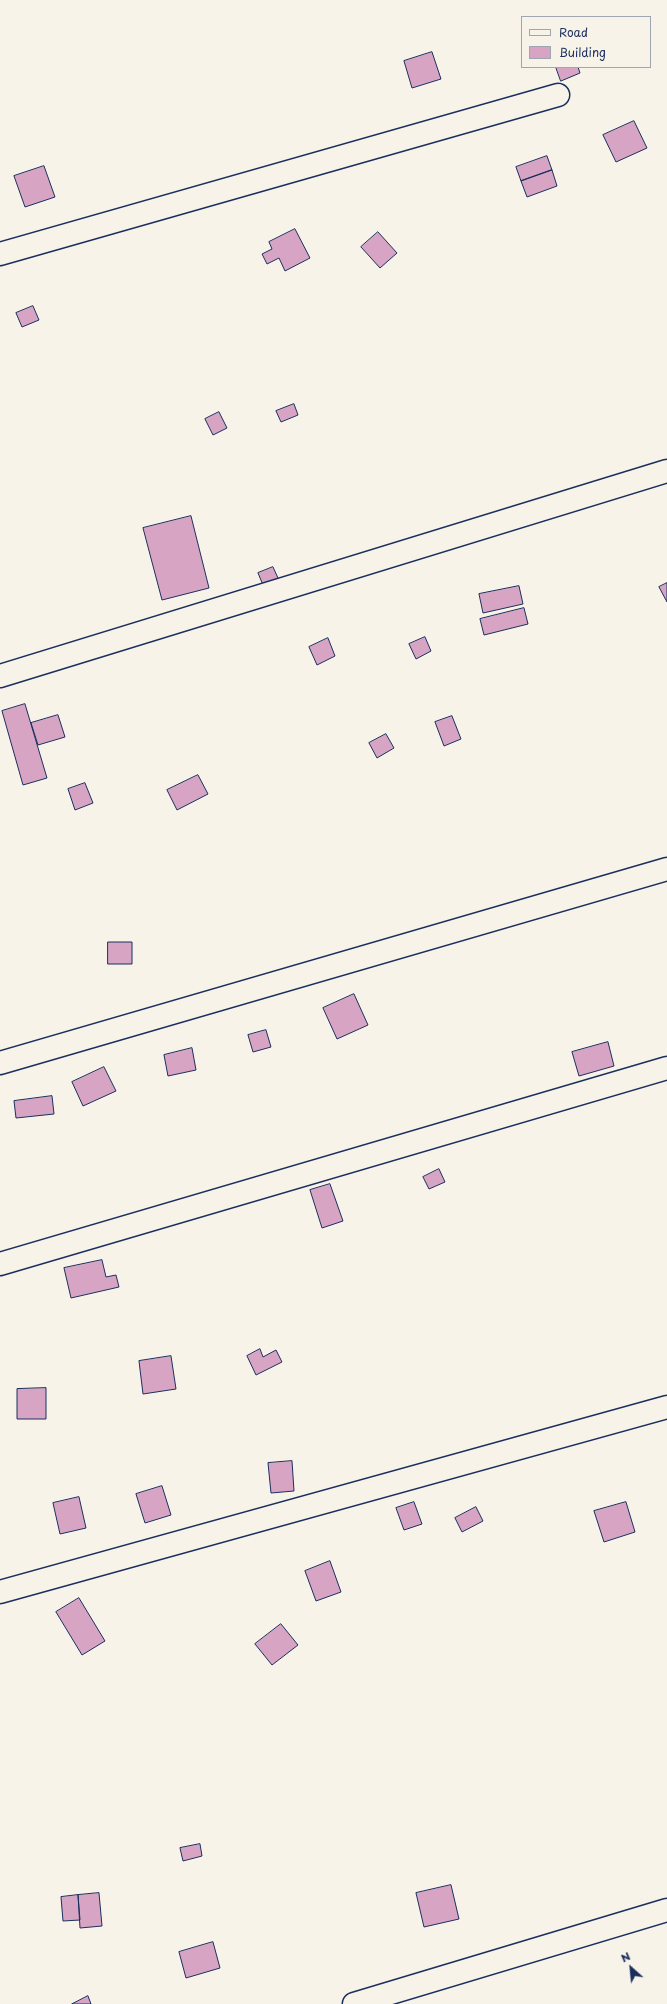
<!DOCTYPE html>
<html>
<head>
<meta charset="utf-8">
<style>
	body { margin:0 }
	#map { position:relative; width:667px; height:2004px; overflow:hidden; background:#f7f3e8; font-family:"Playpen Sans",sans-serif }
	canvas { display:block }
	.legend { position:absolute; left:521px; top:16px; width:130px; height:52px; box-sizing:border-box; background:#f7f3e8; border:1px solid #9fa5b1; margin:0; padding:5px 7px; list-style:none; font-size:12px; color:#1b2f5e }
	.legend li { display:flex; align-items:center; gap:8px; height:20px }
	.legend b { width:20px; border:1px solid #9fa5b1 }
	.north { position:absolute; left:611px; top:1948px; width:40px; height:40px; -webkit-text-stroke:3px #f7f3e8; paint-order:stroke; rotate:333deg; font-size:11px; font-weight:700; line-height:16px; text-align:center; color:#1b2f5e }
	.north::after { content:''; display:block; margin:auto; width:14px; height:18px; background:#1b2f5e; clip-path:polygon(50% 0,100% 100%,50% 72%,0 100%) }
</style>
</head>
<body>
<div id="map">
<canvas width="667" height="2004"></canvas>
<ul class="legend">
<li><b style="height:5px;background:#f7f3e8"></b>Road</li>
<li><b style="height:11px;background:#d7a5c3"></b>Building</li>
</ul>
<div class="north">N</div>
</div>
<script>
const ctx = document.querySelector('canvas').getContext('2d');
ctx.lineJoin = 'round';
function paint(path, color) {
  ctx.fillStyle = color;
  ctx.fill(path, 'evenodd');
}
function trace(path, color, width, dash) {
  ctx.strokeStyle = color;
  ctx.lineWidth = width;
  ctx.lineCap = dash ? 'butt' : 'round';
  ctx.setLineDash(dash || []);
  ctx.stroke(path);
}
const building = new Path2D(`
	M 432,52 L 441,79 L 412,88 L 404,61 Z
	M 556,67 L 578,67 L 580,73 L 561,81 Z
	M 634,121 L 647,148 L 616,162 L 603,135 Z
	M 547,156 L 552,170 L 521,181 L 516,167 Z
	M 44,166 L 55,197 L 25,207 L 14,176 Z
	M 552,170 L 557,186 L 527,197 L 521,181 Z
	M 295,229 L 310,258 L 285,271 L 279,258 L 267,264 L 262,254 L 272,249 L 269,242 Z
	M 378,232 L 397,253 L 380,268 L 361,247 Z
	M 33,306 L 39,320 L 22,327 L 16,313 Z
	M 294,404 L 298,415 L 281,422 L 276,411 Z
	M 219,412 L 227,428 L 213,435 L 205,419 Z
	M 191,516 L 209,588 L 162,600 L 143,528 Z
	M 273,567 L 278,578 L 263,585 L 258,573 Z
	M 667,583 L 667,602 L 659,587 Z
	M 519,586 L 523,604 L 483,613 L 479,594 Z
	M 524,608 L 528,624 L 484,635 L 480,619 Z
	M 425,637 L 431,651 L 416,659 L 409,644 Z
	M 328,638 L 335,656 L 317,665 L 309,647 Z
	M 25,704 L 47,778 L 23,785 L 2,711 Z
	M 58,715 L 65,737 L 38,745 L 31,723 Z
	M 452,716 L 461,739 L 444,746 L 435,722 Z
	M 386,734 L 394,748 L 377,758 L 369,743 Z
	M 198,775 L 208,794 L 177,810 L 167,790 Z
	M 85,783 L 93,803 L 75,810 L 68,789 Z
	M 108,942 L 132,942 L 132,964 L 108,964 Z
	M 354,994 L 368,1025 L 337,1039 L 323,1008 Z
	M 266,1030 L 271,1047 L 253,1052 L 248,1035 Z
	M 608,1042 L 614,1066 L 579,1076 L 572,1052 Z
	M 192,1048 L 196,1070 L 168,1076 L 164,1055 Z
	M 104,1067 L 116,1091 L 83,1106 L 72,1082 Z
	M 52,1096 L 54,1114 L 16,1118 L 14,1101 Z
	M 439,1169 L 445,1182 L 429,1189 L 423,1177 Z
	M 330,1184 L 343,1221 L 322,1228 L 310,1190 Z
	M 102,1260 L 106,1277 L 116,1275 L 119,1287 L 71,1298 L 64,1268 Z
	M 260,1349 L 263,1357 L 276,1350 L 282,1362 L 256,1375 L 247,1356 Z
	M 171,1356 L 176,1389 L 143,1394 L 139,1361 Z
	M 46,1388 L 46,1419 L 17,1419 L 17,1389 Z
	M 292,1461 L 294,1491 L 271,1493 L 268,1463 Z
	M 162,1486 L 171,1515 L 145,1523 L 136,1494 Z
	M 79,1497 L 86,1528 L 60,1534 L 53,1503 Z
	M 414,1502 L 422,1524 L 404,1530 L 396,1508 Z
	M 626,1502 L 635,1532 L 604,1542 L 594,1511 Z
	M 476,1507 L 483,1521 L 462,1532 L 455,1518 Z
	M 330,1561 L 341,1592 L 316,1601 L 305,1571 Z
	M 79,1598 L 105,1641 L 82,1655 L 56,1612 Z
	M 281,1624 L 298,1645 L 272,1665 L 255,1644 Z
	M 200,1844 L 202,1856 L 183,1861 L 180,1848 Z
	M 451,1885 L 459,1919 L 424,1927 L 416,1893 Z
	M 99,1893 L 102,1926 L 80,1928 L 78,1895 Z
	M 78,1895 L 80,1920 L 63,1921 L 61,1897 Z
	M 213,1942 L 220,1968 L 186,1978 L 179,1952 Z
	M 88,1996 L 91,2004 L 72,2004 Z`);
const minor = new Path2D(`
	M 0,254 L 558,95
	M 0,676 L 667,471
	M 0,1063 L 667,869
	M 0,1264 L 667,1068
	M 0,1592 L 667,1407
	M 354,2004 L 667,1910`);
paint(building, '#d7a5c3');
trace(building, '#1b2f5e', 1);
trace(minor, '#1b2f5e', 25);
trace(minor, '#f7f3e8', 22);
</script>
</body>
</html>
